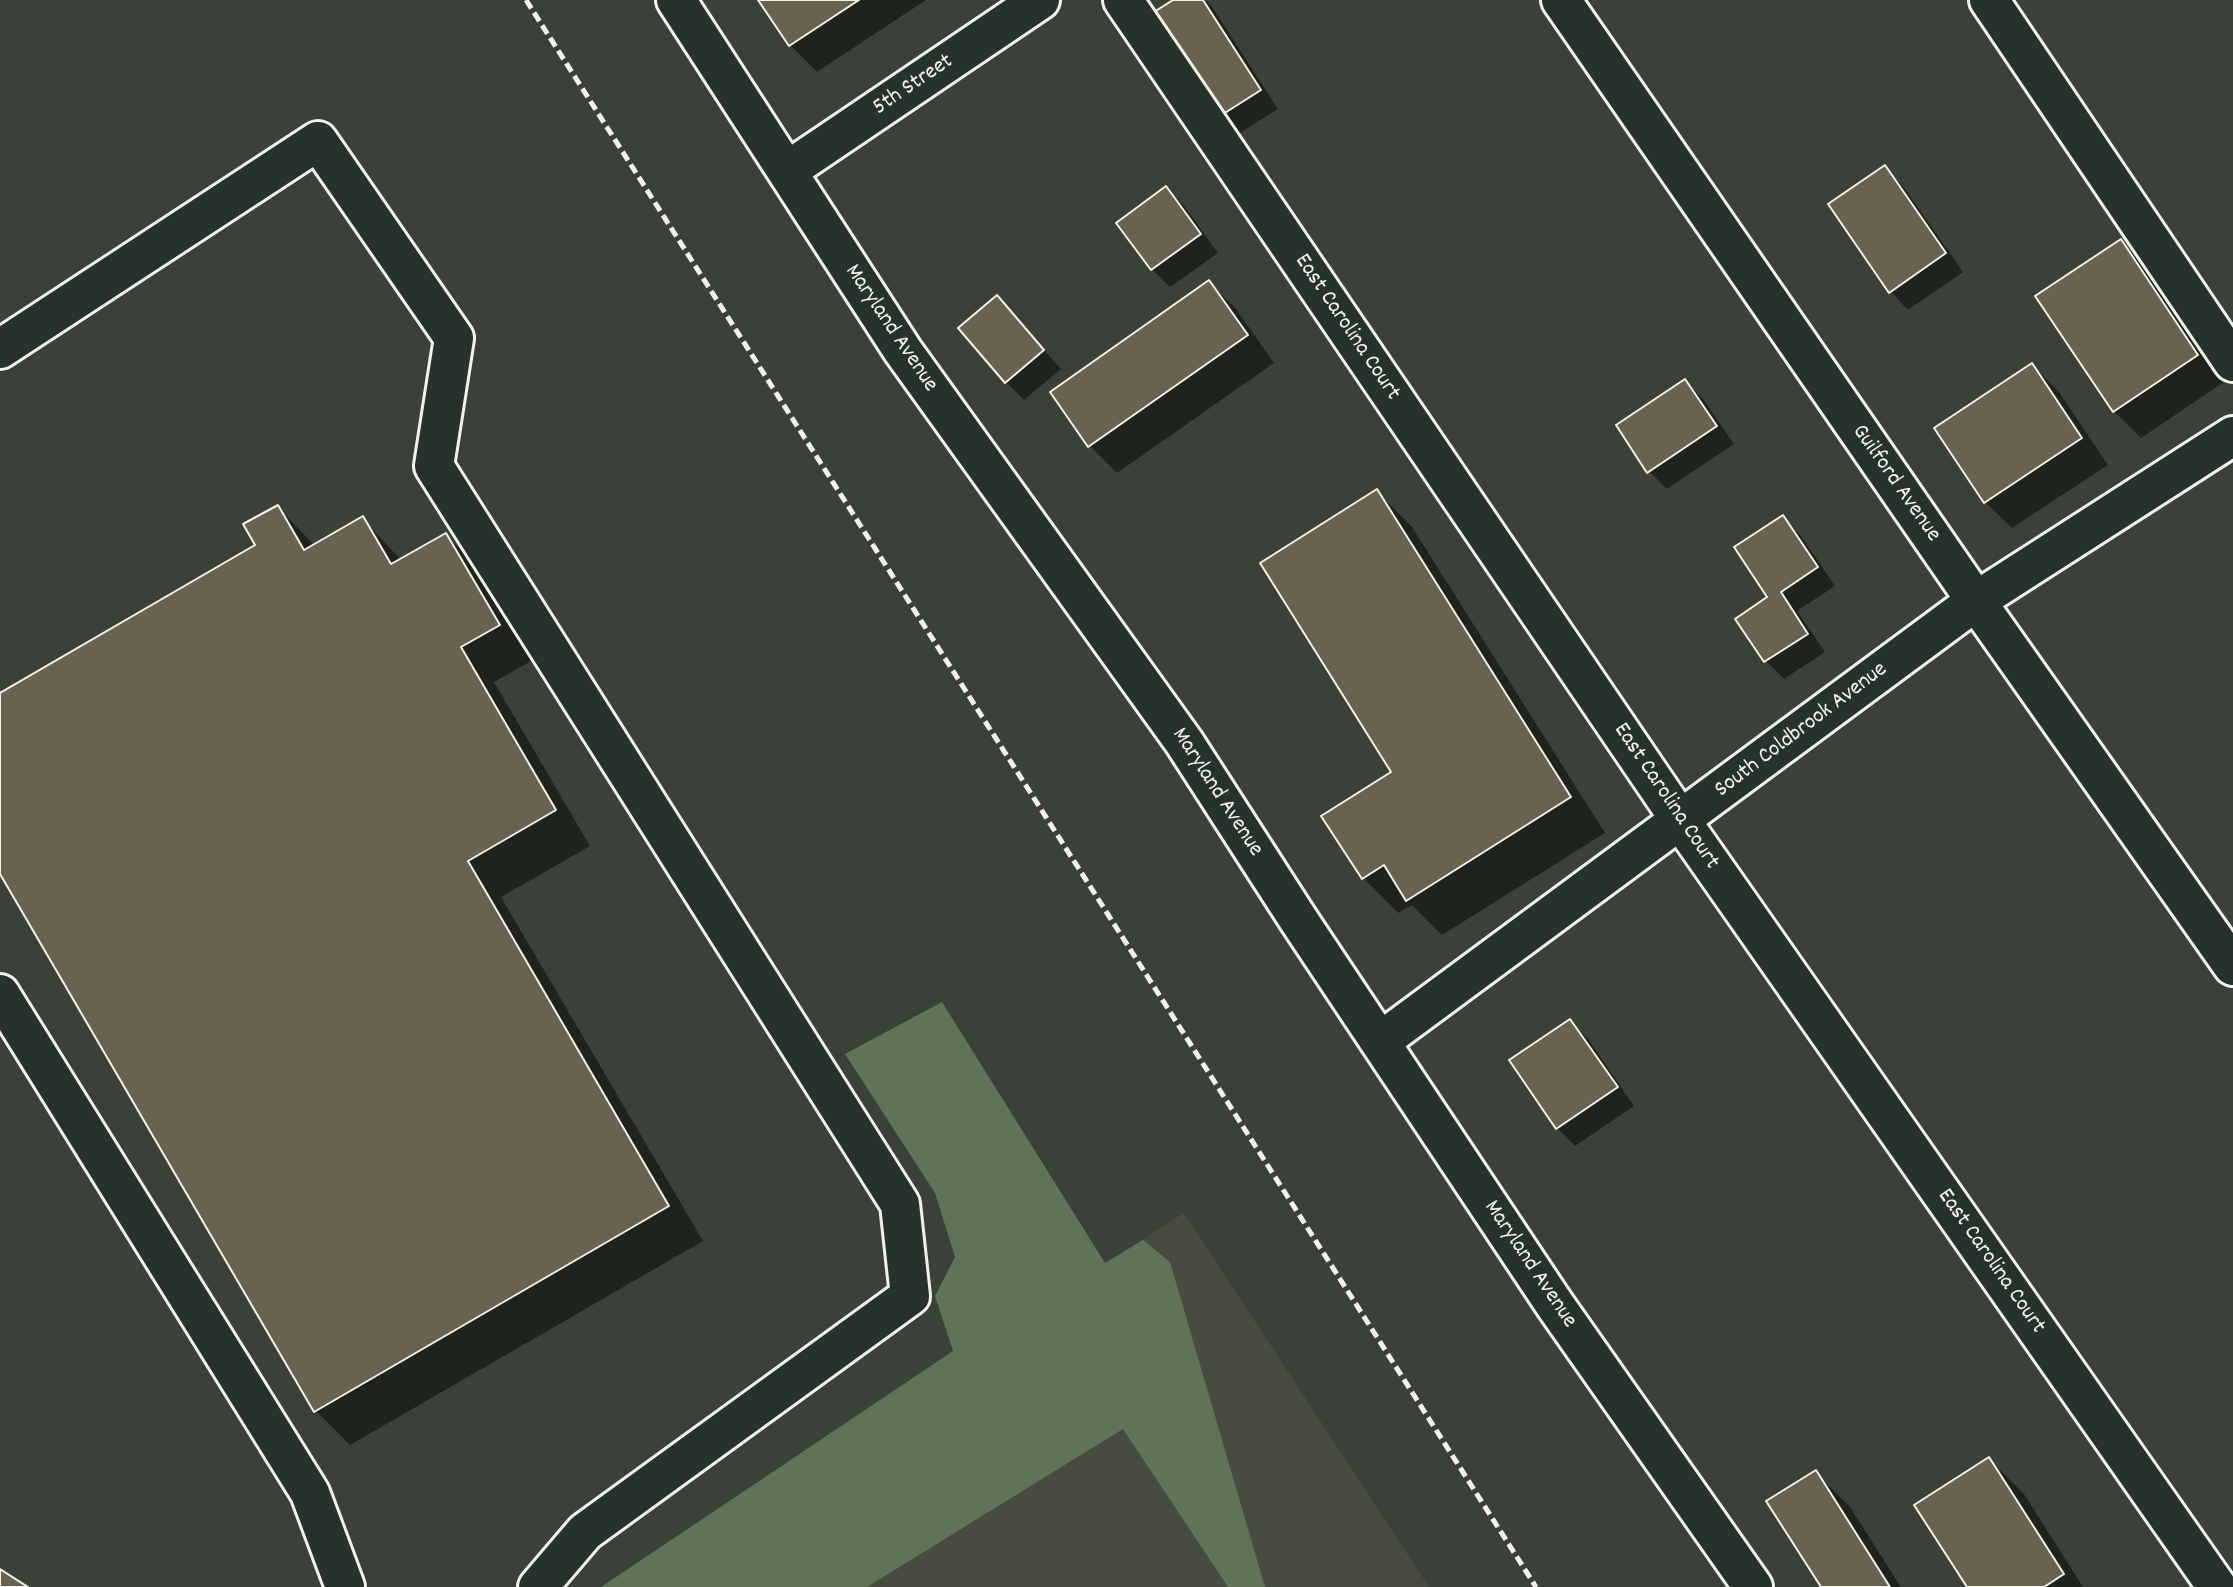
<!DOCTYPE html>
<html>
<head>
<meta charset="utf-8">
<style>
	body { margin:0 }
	canvas { display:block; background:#3a4138 }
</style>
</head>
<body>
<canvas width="2233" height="1587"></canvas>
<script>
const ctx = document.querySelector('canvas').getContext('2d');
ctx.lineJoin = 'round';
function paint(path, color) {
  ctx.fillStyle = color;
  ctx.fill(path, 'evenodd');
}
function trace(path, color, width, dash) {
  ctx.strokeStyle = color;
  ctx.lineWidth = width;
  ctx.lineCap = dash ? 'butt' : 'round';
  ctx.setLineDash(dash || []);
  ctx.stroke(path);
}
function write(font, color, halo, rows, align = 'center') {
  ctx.font = font + ' Dekko,sans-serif';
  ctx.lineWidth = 7;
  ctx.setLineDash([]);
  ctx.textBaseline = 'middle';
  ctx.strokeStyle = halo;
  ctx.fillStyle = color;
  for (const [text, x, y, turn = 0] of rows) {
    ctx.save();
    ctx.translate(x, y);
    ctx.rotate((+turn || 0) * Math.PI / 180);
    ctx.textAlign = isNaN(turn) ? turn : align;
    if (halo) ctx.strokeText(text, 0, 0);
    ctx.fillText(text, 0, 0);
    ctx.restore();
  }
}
const built = new Path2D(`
	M 1184,1213 L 1429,1587 L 601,1587 Z`);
const green = new Path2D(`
	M 942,1002 L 1105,1263 L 1143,1240 L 1170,1262 L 1265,1587 L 1228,1587 L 1123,1429 L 867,1587 L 601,1587 L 953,1351 L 935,1296 L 955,1257 L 935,1193 L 845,1054 Z`);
const shadow = new Path2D(`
	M 760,0 L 926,0 L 817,72 L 790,45 Z
	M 1177,0 L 1205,0 L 1212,7 L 1278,109 L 1229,140 Z
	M 1884,167 L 1902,185 L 1963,272 L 1908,310 L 1890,291 Z
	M 1166,188 L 1184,206 L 1218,253 L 1170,287 L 1152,269 Z
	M 2121,242 L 2148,269 L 2224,382 L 2141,438 L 2114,411 Z
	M 1209,282 L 1236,309 L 1274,363 L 1117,473 L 1090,446 L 1052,392 Z
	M 997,297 L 1061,369 L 1024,400 L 1006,382 Z
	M 2032,365 L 2059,392 L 2108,465 L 2012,528 L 1985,502 Z
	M 1685,381 L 1703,399 L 1734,444 L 1667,489 L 1649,471 Z
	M 1377,492 L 1412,527 L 1605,833 L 1442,935 L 1412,905 L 1398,913 L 1363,878 L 1394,772 Z
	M 278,507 L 315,546 L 362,518 L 401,560 L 446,535 L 481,570 L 533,660 L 494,682 L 590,846 L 501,897 L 703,1241 L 350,1445 L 315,1410 L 0,870 L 0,695 L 258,546 Z
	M 1783,518 L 1801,536 L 1835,586 L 1797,611 L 1825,652 L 1784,679 L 1766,661 L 1738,619 L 1770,598 Z
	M 1570,1021 L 1588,1039 L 1634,1106 L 1575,1146 L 1557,1128 Z
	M 1989,1459 L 2024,1494 L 2083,1587 L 1969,1587 Z
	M 1815,1472 L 1850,1507 L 1901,1587 L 1823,1587 Z`);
const building = new Path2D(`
	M 758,0 L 859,0 L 789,46 Z
	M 1173,0 L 1203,0 L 1261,90 L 1209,123 L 1143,19 Z
	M 1885,165 L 1946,253 L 1889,293 L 1828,204 Z
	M 1166,186 L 1201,234 L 1151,270 L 1116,223 Z
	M 2121,239 L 2198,355 L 2113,412 L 2035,296 Z
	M 1209,280 L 1248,335 L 1088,447 L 1050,392 Z
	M 997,295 L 1044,350 L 1005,383 L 958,328 Z
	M 2032,363 L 2082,438 L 1984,503 L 1934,428 Z
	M 1685,379 L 1717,426 L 1647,473 L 1616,425 Z
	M 1377,489 L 1571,797 L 1406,901 L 1384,865 L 1362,879 L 1321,816 L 1391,772 L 1260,563 Z
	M 278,505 L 304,550 L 363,516 L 391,564 L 446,533 L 500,625 L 461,647 L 556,810 L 468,861 L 669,1206 L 314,1412 L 0,874 L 0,693 L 255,545 L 243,524 Z
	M 1783,515 L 1818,567 L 1781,592 L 1808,634 L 1764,662 L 1735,619 L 1767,597 L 1734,547 Z
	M 1570,1019 L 1618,1087 L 1556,1129 L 1509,1060 Z
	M 1989,1457 L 2064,1574 L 2044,1587 L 1967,1587 L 1914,1505 Z
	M 1816,1470 L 1890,1587 L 1821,1587 L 1766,1501 Z
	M 0,1569 L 28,1587 L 0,1587 Z`);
const minor = new Path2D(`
	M 676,0 L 903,351 L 1184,742 L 1298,919 L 1555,1305 L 1753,1587
	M 1123,0 L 1681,821 L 2217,1587
	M 1561,0 L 1976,601 L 2233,966
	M 1989,0 L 2233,362
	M 787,171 L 1040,0
	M 0,349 L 318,141 L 454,338 L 434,466 L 900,1204 L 910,1296 L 585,1532 L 538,1587
	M 0,994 L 310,1493 L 345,1587
	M 1381,1041 L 1976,601 L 2233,436`);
const rail = new Path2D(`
	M 526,0 L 1536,1587`);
const streetNames = [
	["5th Street",914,86,-34],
	["East Carolina Court",1346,328,56],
	["Maryland Avenue",890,329,56],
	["Guilford Avenue",1895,484,55],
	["South Coldbrook Avenue",1802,731,-37],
	["Maryland Avenue",1216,793,57],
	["East Carolina Court",1665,797,56],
	["East Carolina Court",1990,1262,55],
	["Maryland Avenue",1529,1265,56]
];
paint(built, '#484b40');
paint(green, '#5e7357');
paint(shadow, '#0007');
paint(building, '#686351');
trace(building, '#f4f1e8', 2);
trace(minor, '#f4f1e8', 44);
trace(minor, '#26332d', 38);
trace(rail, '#f4f1e8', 5, [10, 5]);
write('23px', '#f4f1e8', '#26332d', streetNames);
</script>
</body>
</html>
